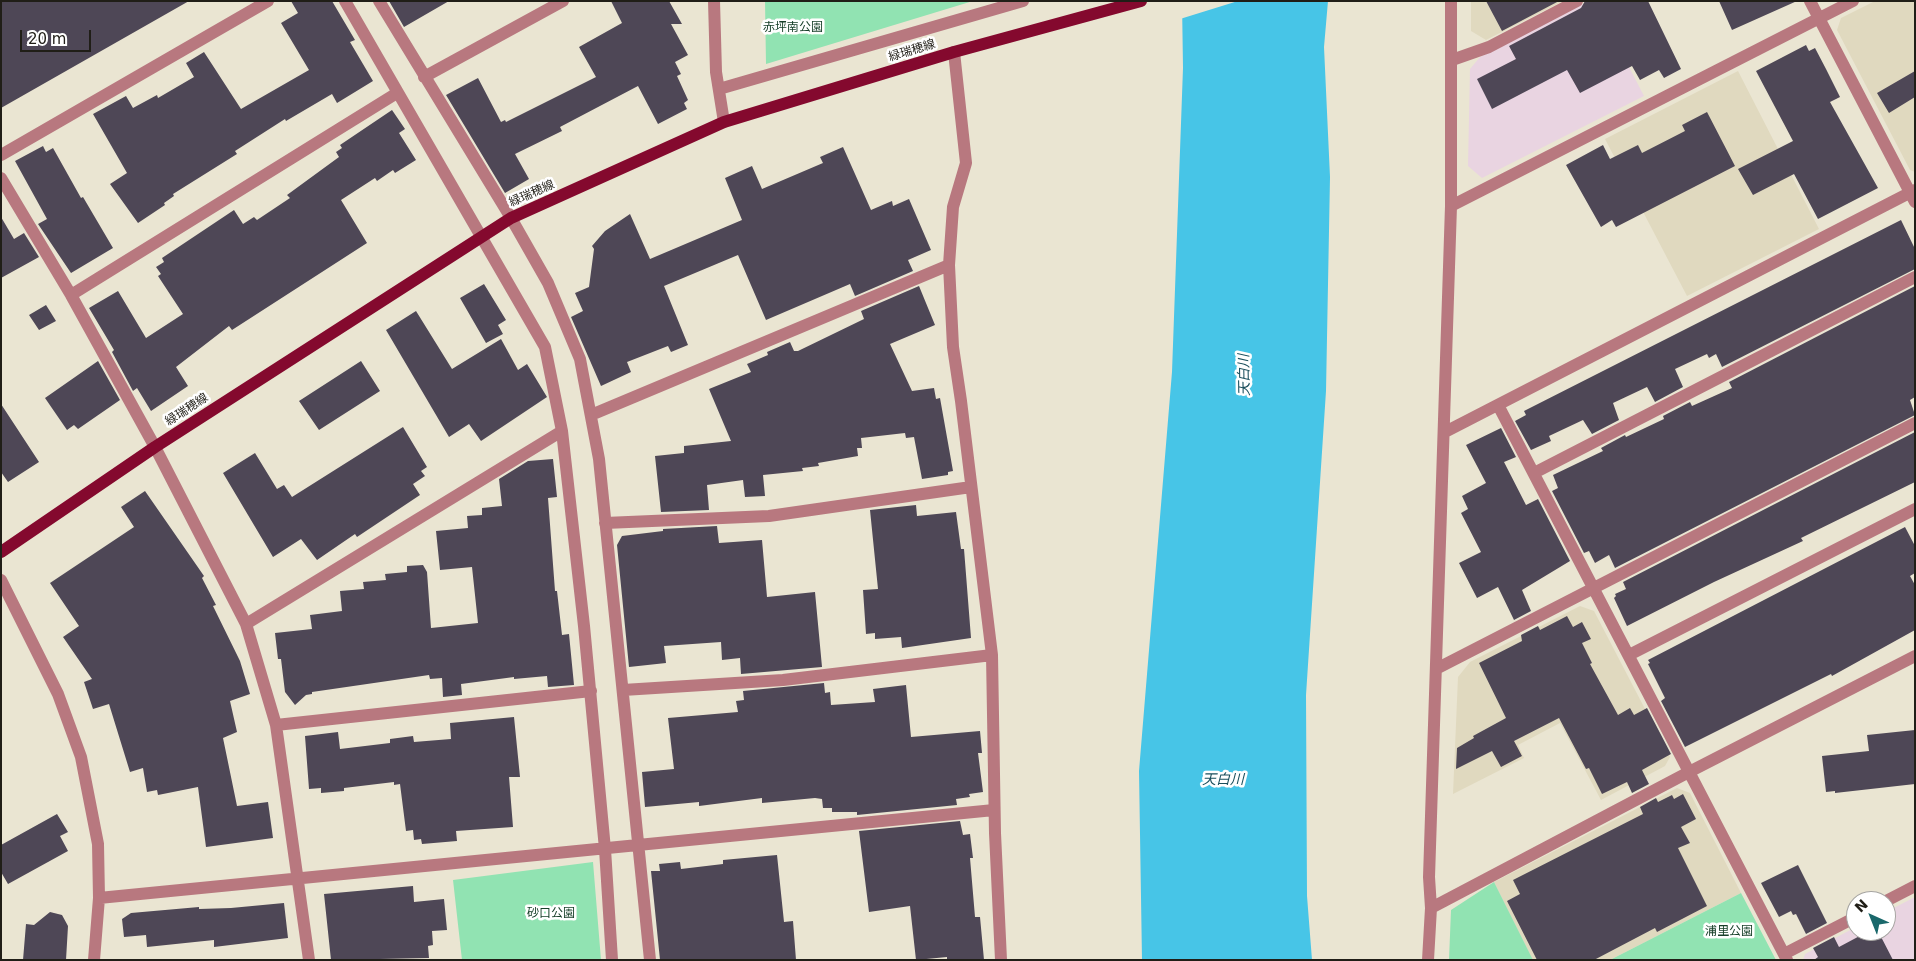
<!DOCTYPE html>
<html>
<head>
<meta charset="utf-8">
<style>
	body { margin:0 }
	#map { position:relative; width:1916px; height:961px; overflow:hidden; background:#eae5d2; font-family:"DejaVu Sans",sans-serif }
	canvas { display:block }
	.frame { position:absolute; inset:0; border:2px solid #201e17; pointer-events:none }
	.north { position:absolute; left:1846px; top:891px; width:50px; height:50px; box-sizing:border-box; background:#fff; border:1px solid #a6a5a2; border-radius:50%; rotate:316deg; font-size:14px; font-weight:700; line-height:20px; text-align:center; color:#201e17 }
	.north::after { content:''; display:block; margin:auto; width:18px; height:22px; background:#1a686b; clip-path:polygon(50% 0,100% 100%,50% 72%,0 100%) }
	.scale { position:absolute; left:20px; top:30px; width:71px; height:22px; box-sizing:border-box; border:2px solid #201e17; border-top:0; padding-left:6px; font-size:15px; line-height:18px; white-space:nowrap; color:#201e17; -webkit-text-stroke:4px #fff; paint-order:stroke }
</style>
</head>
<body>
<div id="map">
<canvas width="1916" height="961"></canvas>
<div class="frame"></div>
<div class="north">N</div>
<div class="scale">20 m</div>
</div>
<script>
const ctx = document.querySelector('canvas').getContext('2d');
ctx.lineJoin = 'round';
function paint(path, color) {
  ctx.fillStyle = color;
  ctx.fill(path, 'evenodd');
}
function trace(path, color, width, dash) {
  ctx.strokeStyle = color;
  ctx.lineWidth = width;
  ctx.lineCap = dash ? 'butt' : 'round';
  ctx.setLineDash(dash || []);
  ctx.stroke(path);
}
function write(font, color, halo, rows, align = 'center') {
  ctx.font = font + ' "DejaVu Sans","Noto Sans JP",sans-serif';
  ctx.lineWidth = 5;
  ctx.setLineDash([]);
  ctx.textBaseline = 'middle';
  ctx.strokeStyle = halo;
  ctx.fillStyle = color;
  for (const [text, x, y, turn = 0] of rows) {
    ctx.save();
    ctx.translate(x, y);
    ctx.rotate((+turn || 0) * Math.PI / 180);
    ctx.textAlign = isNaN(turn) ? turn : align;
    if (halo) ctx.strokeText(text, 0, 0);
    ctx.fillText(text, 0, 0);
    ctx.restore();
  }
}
const built = new Path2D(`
	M 1471,1 L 1563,1 L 1486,40 L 1471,31 Z
	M 1875,1 L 1915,1 L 1915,172 L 1910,170 L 1837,30 L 1841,18 Z
	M 1738,71 L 1819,229 L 1687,296 L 1605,139 Z
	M 1580,606 L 1594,611 L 1670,757 L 1665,766 L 1601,800 L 1560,723 L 1518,745 L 1524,758 L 1453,794 L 1458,677 L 1470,662 Z
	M 1677,788 L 1690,793 L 1741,893 L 1610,960 L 1533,960 L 1494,882 Z`);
const education = new Path2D(`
	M 1589,1 L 1595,1 L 1644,96 L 1482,178 L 1468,166 L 1470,69 L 1480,57 Z
	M 1915,897 L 1915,960 L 1803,960 L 1805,954 L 1856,927 L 1856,931 L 1886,931 L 1886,912 Z`);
const green = new Path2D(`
	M 765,1 L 973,1 L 766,64 Z
	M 593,862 L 601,960 L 462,960 L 453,880 Z
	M 1494,882 L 1533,960 L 1449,960 L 1451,910 Z
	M 1741,893 L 1776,960 L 1610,960 Z`);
const water = new Path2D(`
	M 1182,1 L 1328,1 L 1324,47 L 1330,177 L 1326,391 L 1306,695 L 1307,896 L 1312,960 L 1142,960 L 1139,771 L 1172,372 L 1183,68 Z`);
const pier = new Path2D(`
	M 1180,1 L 1238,1 L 1180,19 Z`);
const building = new Path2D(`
	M 1,1 L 189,1 L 1,108 Z
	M 291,1 L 332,1 L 355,40 L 350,42 L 373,81 L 337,103 L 332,94 L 286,121 L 285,119 L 235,151 L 237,154 L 173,194 L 174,196 L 164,203 L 165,205 L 138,223 L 110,184 L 127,173 L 93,114 L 126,96 L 133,108 L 157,95 L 158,98 L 194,77 L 186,63 L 204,52 L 241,109 L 309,70 L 281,23 L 298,13 Z
	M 389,1 L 449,1 L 404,27 Z
	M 611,1 L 669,1 L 682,24 L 671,24 L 688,55 L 675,62 L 681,74 L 677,76 L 688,100 L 684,103 L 687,109 L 658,124 L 638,86 L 560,127 L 562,131 L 515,154 L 529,179 L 505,193 L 446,95 L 478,78 L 501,122 L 505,120 L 506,122 L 596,77 L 579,47 L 622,23 Z
	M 1486,1 L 1559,1 L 1502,31 Z
	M 1585,1 L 1648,1 L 1681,69 L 1664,78 L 1659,70 L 1640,80 L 1632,66 L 1580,93 L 1567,70 L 1492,109 L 1477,79 L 1516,59 L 1509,46 L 1581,8 Z
	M 1719,1 L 1797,1 L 1732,30 Z
	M 1806,45 L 1809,51 L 1815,48 L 1826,69 L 1840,97 L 1830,102 L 1878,188 L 1818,219 L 1794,174 L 1753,195 L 1738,169 L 1793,141 L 1756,71 Z
	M 1915,71 L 1915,97 L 1889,113 L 1877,93 Z
	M 392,110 L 405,129 L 399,133 L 416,160 L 395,173 L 393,170 L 377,181 L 375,178 L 341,200 L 367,243 L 232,330 L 229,326 L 176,367 L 188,386 L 151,411 L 137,388 L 133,391 L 112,352 L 114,350 L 89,308 L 118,291 L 146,338 L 183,314 L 158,276 L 161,274 L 156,267 L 164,262 L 162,258 L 234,210 L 243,224 L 254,217 L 257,220 L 290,198 L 287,195 L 339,157 L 336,152 L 342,148 L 340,145 Z
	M 1707,112 L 1735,166 L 1616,227 L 1612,220 L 1601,227 L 1566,165 L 1603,145 L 1610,159 L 1638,145 L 1642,153 L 1685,131 L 1682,125 Z
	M 43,146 L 46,152 L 53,148 L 81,198 L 83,197 L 113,248 L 71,273 L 38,224 L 47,219 L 15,161 Z
	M 843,147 L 871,210 L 892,201 L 893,206 L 909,199 L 931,250 L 908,260 L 913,271 L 855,296 L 850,284 L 766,320 L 738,255 L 664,286 L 688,345 L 671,352 L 668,346 L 627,362 L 631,372 L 601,386 L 571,317 L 583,311 L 575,293 L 589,287 L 594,249 L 592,246 L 605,231 L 630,214 L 650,259 L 742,220 L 725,178 L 752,166 L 762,189 L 823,163 L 820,157 Z
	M 1,217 L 14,239 L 24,233 L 39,257 L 1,278 Z
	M 1901,220 L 1915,249 L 1915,269 L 1722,367 L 1716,354 L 1709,358 L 1707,354 L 1675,369 L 1683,387 L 1655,402 L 1647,387 L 1613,403 L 1619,420 L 1592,434 L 1583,420 L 1549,436 L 1551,441 L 1531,450 L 1515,421 L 1526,415 L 1524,411 Z
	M 484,284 L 506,320 L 498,325 L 503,334 L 486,343 L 460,298 Z
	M 919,286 L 935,325 L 890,344 L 912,391 L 934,388 L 936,399 L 940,398 L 953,471 L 948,472 L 948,475 L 922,479 L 914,437 L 906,438 L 905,433 L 861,438 L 862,448 L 857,448 L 858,456 L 818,463 L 819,466 L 802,468 L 803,471 L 763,475 L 765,496 L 745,497 L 743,480 L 707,485 L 709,510 L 661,512 L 655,456 L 684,453 L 684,446 L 731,441 L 709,389 L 751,372 L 747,364 L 768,355 L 767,352 L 790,342 L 794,351 L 798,351 L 864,319 L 861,311 Z
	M 1915,286 L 1915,397 L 1910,400 L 1915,415 L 1615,568 L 1609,555 L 1595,563 L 1589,551 L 1584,553 L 1552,491 L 1558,488 L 1553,475 L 1603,451 L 1601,448 L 1625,435 L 1626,437 L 1664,419 L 1663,416 L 1690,402 L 1692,406 L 1732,388 L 1729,382 Z
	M 46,305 L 56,321 L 39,330 L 29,315 Z
	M 416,311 L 452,369 L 501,339 L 518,370 L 527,364 L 547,397 L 481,441 L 469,424 L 449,437 L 386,330 Z
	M 98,361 L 120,400 L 78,429 L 74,425 L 67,430 L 45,398 Z
	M 361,361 L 380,391 L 319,430 L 299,401 Z
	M 1,404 L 39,462 L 8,482 L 1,472 Z
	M 403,427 L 427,467 L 421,471 L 425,476 L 413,484 L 420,495 L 357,537 L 355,534 L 317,560 L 301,539 L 273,557 L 223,473 L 255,453 L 277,489 L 284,485 L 292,497 Z
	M 1501,428 L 1516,457 L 1504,462 L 1526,505 L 1538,499 L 1570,561 L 1522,590 L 1531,611 L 1514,620 L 1498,587 L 1477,598 L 1459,563 L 1481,552 L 1461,513 L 1468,509 L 1462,496 L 1486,483 L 1466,445 Z
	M 1915,432 L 1915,482 L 1801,538 L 1803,541 L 1714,582 L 1627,626 L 1614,598 L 1616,596 L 1615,594 L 1626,589 L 1623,582 Z
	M 553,459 L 557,497 L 548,498 L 555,591 L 557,591 L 562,635 L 569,634 L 574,685 L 548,687 L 547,676 L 514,679 L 514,677 L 461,684 L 462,695 L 443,697 L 442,678 L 430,679 L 429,675 L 312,692 L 312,694 L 306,695 L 295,705 L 285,692 L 281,659 L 278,659 L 275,633 L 312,629 L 310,615 L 342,611 L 340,591 L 364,589 L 363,582 L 386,580 L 385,574 L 407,572 L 407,566 L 423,565 L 427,572 L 431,628 L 478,623 L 472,567 L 440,570 L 436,531 L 468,528 L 467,516 L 482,515 L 482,508 L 502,506 L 499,479 L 528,461 Z
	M 145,491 L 204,576 L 202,578 L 216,605 L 213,606 L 240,661 L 250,694 L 230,701 L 237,732 L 223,738 L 237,806 L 268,802 L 273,838 L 206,847 L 198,787 L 158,795 L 157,790 L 147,792 L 143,768 L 130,772 L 109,704 L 93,709 L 84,682 L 92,679 L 63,637 L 79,626 L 50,583 L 134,527 L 121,507 Z
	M 916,505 L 917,516 L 956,512 L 961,549 L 964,549 L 971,638 L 902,648 L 901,637 L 875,639 L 875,633 L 866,634 L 863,590 L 878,589 L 870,510 Z
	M 717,526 L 719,543 L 762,540 L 767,597 L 815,592 L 822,667 L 741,674 L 740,658 L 722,660 L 721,642 L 664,646 L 666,663 L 629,667 L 617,545 L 622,536 L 663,531 L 663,529 Z
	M 1905,527 L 1915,546 L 1915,573 L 1910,576 L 1915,585 L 1915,630 L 1832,676 L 1831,674 L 1685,747 L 1661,701 L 1665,698 L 1648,664 L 1650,663 L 1648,660 Z
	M 1567,616 L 1573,627 L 1582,622 L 1591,639 L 1582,643 L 1592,663 L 1590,664 L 1618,715 L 1630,708 L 1634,715 L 1647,708 L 1671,754 L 1642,770 L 1649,784 L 1632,793 L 1627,782 L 1602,794 L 1589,768 L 1586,769 L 1559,718 L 1514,741 L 1522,756 L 1501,767 L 1492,751 L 1456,769 L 1457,748 L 1474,738 L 1473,736 L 1506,718 L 1479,663 L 1522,641 L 1521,635 L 1538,626 L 1540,630 Z
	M 824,683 L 825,693 L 830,692 L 831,705 L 875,702 L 873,689 L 906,685 L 911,737 L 980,731 L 982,753 L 978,753 L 983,792 L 969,794 L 970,797 L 956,799 L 957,805 L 857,815 L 857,812 L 832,812 L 832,808 L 823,808 L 822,799 L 815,798 L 762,803 L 762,798 L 699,806 L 699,802 L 645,807 L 642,772 L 674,769 L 668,718 L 738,712 L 736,701 L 744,700 L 743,691 Z
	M 514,717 L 520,777 L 509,777 L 513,827 L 456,831 L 457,841 L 422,844 L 421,839 L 414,840 L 413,830 L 406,831 L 400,784 L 394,785 L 394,782 L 344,788 L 344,791 L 321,793 L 321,788 L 309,789 L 305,736 L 338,732 L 340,749 L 390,743 L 390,739 L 413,736 L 414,742 L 451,739 L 450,723 Z
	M 1915,730 L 1915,784 L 1835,793 L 1835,791 L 1826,792 L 1822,756 L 1869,751 L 1867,735 Z
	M 1683,794 L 1696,819 L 1681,827 L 1690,843 L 1678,848 L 1707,906 L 1657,932 L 1655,928 L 1594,960 L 1537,960 L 1507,901 L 1520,894 L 1513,880 L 1643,814 L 1640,807 L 1656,798 L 1658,802 L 1672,795 L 1674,799 Z
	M 57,814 L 68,832 L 60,836 L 68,851 L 8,884 L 1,872 L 1,845 Z
	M 960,821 L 963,835 L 970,834 L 973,858 L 970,858 L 975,917 L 980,917 L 984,960 L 947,960 L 947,957 L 916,960 L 910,906 L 869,912 L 859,831 Z
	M 777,855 L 784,922 L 793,921 L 796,960 L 660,960 L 651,871 L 660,871 L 659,864 L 680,862 L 681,869 L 723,864 L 723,860 Z
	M 1798,865 L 1827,923 L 1806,934 L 1796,914 L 1793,915 L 1791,911 L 1779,917 L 1761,883 Z
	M 413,886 L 414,902 L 444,899 L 447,930 L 432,931 L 433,945 L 428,946 L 429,958 L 331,960 L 324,894 Z
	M 284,903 L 288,938 L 214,947 L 214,940 L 147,947 L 146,935 L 124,937 L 122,919 L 131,913 L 199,907 L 199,909 L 231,908 Z
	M 50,912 L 62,915 L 68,926 L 66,960 L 23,960 L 26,924 L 34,925 Z
	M 1869,931 L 1878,931 L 1893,960 L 1814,960 L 1818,957 L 1813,948 L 1834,937 L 1839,947 Z`);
const minor = new Path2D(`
	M 345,1 L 545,347 L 562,431 L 584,626 L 605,849 L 612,960
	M 379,1 L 511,218 L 548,283 L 580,359 L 599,459 L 650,960
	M 714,1 L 716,72 L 724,122
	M 1810,1 L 1915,202
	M 954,52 L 966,163 L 953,207 L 949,265 L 953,347 L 961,401 L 992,655 L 995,833 L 1001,960
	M 1452,60 L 1489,47 L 1577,1
	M 424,77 L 563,1
	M 719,89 L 1023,1
	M 1,155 L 268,1
	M 1,178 L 71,295 L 155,447 L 246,624 L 276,725 L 309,960
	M 1451,206 L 1853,1
	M 71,295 L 397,93
	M 1498,405 L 1787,960
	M 591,415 L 949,265
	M 1445,432 L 1915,190
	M 1534,473 L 1915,277
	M 605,523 L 769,516 L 971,487
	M 1,580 L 58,694 L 81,757 L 98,844 L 99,898 L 94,960
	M 246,624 L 562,431
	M 1629,655 L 1915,509
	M 1436,669 L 1915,423
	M 623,690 L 783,680 L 992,655
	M 276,725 L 591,691
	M 99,898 L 994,810
	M 1886,901 L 1915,886
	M 1431,908 L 1689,772 L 1915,656
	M 1784,954 L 1856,917
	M 1428,960 L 1431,908 L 1429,877 L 1451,206 L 1451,1`);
const major = new Path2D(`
	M 1,552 L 155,447 L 511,218 L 724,122 L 954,52 L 1141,1`);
const parkNames = [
	["赤坪南公園",793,28],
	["砂口公園",551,914],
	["浦里公園",1729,932]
];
const streetNames = [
	["緑瑞穂線",912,51,-17],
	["緑瑞穂線",532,194,-24],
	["緑瑞穂線",187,410,-33]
];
const waterNames = [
	["天白川",1245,375,-91],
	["天白川",1223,780]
];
paint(built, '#e0d9bf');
paint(education, '#e9d4e1');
paint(green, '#91e3b2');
paint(water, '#47c5e7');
paint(pier, '#eae5d2');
paint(building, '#4e4756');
trace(minor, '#b8787f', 12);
trace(major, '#84092e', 12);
write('12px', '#18402a', '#fff', parkNames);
write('12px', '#201e17', '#fff', streetNames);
write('italic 14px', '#194e5c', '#fff', waterNames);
</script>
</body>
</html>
